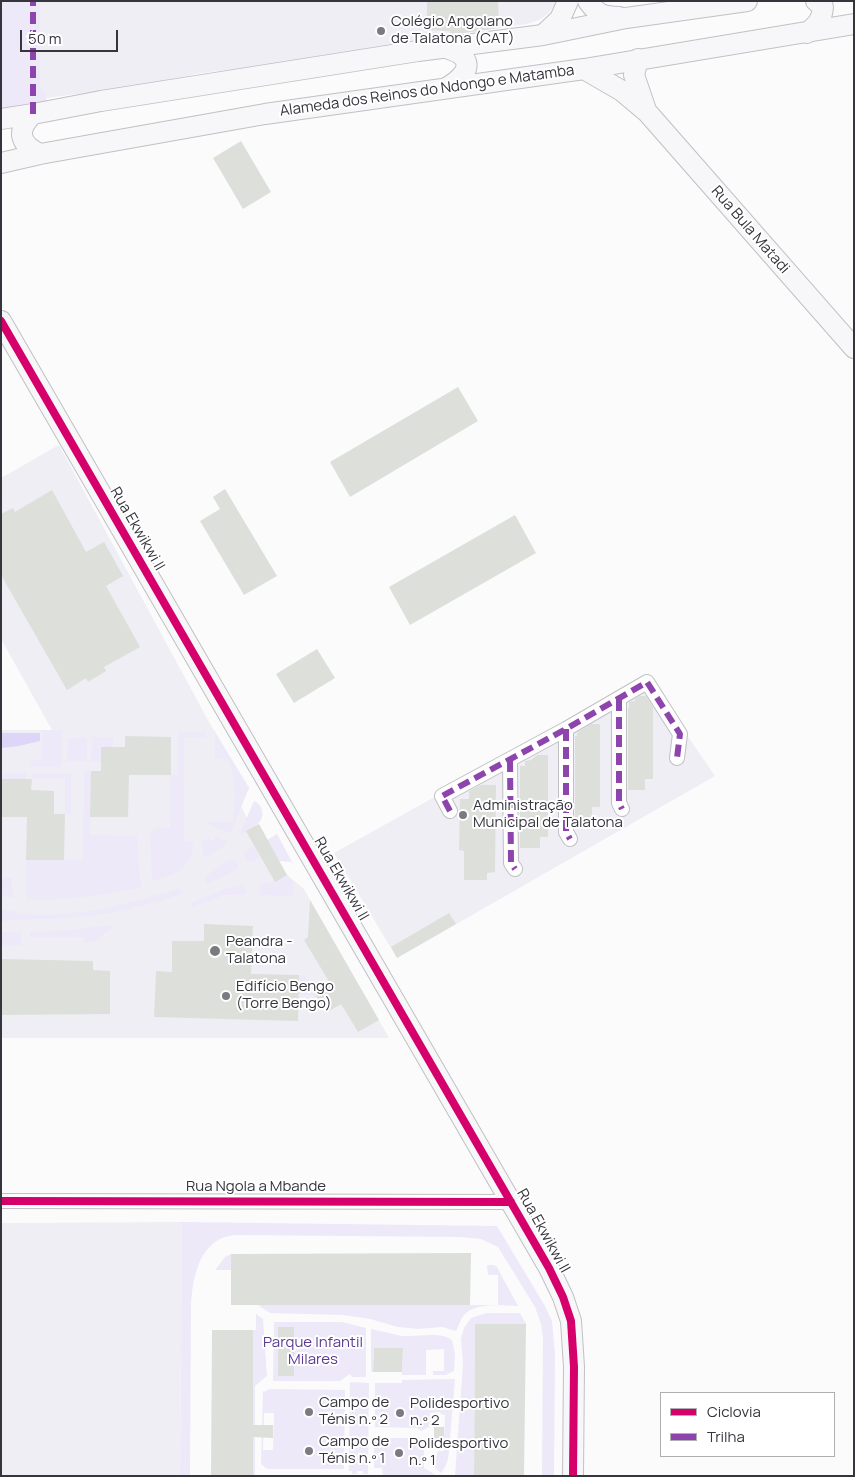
<!DOCTYPE html>
<html>
<head>
<meta charset="utf-8">
<style>
	body { margin:0 }
	#map { position:relative; width:855px; height:1477px; overflow:hidden; background:#fbfbfb; font-family:Manrope,sans-serif }
	canvas { display:block }
	.frame { position:absolute; inset:0; border:2px solid #36343d; pointer-events:none }
	.legend { position:absolute; left:660px; top:1392px; width:175px; height:65px; box-sizing:border-box; background:#fff; border:1px solid #afaeb1; margin:0; padding:6px 9px; list-style:none; font-size:15px; color:#36343d }
	.legend li { display:flex; align-items:center; gap:10px; height:25px }
	.legend b { width:25px; border:1px solid #afaeb1 }
	.scale { position:absolute; left:20px; top:30px; width:98px; height:22px; box-sizing:border-box; border:2px solid #36343d; border-top:0; padding-left:6px; font-size:15px; line-height:18px; white-space:nowrap; color:#36343d; -webkit-text-stroke:4px #fff; paint-order:stroke }
</style>
</head>
<body>
<div id="map">
<canvas width="855" height="1477"></canvas>
<div class="frame"></div>
<ul class="legend">
<li><b style="height:6px;background:#d6006c"></b>Ciclovia</li>
<li><b style="height:6px;background:#8e44ad"></b>Trilha</li>
</ul>
<div class="scale">50 m</div>
</div>
<script>
const ctx = document.querySelector('canvas').getContext('2d');
ctx.lineJoin = 'round';
function paint(path, color) {
  ctx.fillStyle = color;
  ctx.fill(path, 'evenodd');
}
function trace(path, color, width, dash) {
  ctx.strokeStyle = color;
  ctx.lineWidth = width;
  ctx.lineCap = dash ? 'butt' : 'round';
  ctx.setLineDash(dash || []);
  ctx.stroke(path);
}
function write(font, color, halo, rows, align = 'center') {
  ctx.font = font + ' Manrope,sans-serif';
  ctx.lineWidth = 4;
  ctx.setLineDash([]);
  ctx.textBaseline = 'middle';
  ctx.strokeStyle = halo;
  ctx.fillStyle = color;
  for (const [text, x, y, turn = 0] of rows) {
    ctx.save();
    ctx.translate(x, y);
    ctx.rotate((+turn || 0) * Math.PI / 180);
    ctx.textAlign = isNaN(turn) ? turn : align;
    if (halo) ctx.strokeText(text, 0, 0);
    ctx.fillText(text, 0, 0);
    ctx.restore();
  }
}
const built = new Path2D(`
	M 40,1 L 557,1 L 549,13 L 539,20 L 527,24 L 418,40 L 280,64 L 201,73 L 149,84 L 47,98 L 40,83 Z
	M 59,445 L 209,722 L 249,788 L 241,806 L 255,834 L 281,878 L 287,875 L 304,889 L 389,1038 L 1,1038 L 1,730 L 52,730 L 1,639 L 1,478 Z
	M 648,678 L 715,776 L 397,958 L 334,853 Z
	M 182,1222 L 180,1476 L 1,1476 L 1,1223 Z`);
const green = new Path2D(`
	M 1,1 L 40,1 L 40,83 L 47,98 L 45,106 L 1,112 Z
	M 42,730 L 62,730 L 61,767 L 31,767 L 30,760 L 42,759 Z
	M 179,732 L 205,732 L 205,737 L 184,738 L 184,841 L 193,841 C 193,868 175,875 152,881 L 150,833 L 156,828 L 170,828 L 171,775 L 178,774 Z
	M 215,732 L 249,788 L 230,834 L 205,822 L 233,822 C 235,801 238,780 228,759 L 215,759 Z
	M 92,737 L 113,737 L 113,747 L 101,761 L 91,761 Z
	M 68,738 L 87,738 L 87,761 L 67,761 Z
	M 84,770 L 91,771 L 90,835 L 137,836 L 141,888 C 102,894 65,901 27,900 L 26,860 L 83,860 Z
	M 26,773 L 26,779 L 1,779 L 1,774 Z
	M 32,773 L 71,773 L 71,814 L 65,814 L 65,779 L 32,779 Z
	M 254,801 C 264,805 265,818 257,825 C 253,829 245,832 239,836 Z
	M 277,834 L 292,862 L 279,861 L 267,840 Z
	M 216,836 L 227,841 L 224,846 L 204,858 L 202,840 L 209,839 L 213,841 Z
	M 255,846 L 260,856 L 253,861 L 247,861 L 244,853 L 247,850 Z
	M 229,860 L 234,860 C 238,862 239,865 237,870 L 207,884 L 205,877 Z
	M 287,875 L 293,881 L 293,896 L 260,895 L 261,884 L 275,882 Z
	M 1,878 L 12,878 L 13,898 L 1,894 Z
	M 241,885 L 245,888 L 245,895 L 224,895 L 192,907 L 191,903 L 227,888 Z
	M 179,888 L 181,894 C 145,906 109,915 71,918 C 48,920 24,918 1,922 L 1,908 C 47,926 133,904 179,888 Z
	M 115,925 L 95,941 L 84,942 L 84,937 L 30,937 L 30,932 L 60,931 Z
	M 1,932 L 21,932 L 21,945 L 1,946 Z
	M 299,975 L 304,975 L 319,1000 L 319,1003 L 312,1003 L 312,995 L 298,995 Z
	M 182,1222 L 497,1226 L 545,1306 L 552,1321 L 555,1354 L 554,1476 L 542,1476 L 543,1338 L 541,1324 L 535,1307 L 498,1247 L 481,1239 L 461,1237 L 235,1235 C 199,1238 192,1279 191,1308 L 190,1476 L 180,1476 Z
	M 231,1254 L 231,1270 L 215,1270 L 225,1257 Z
	M 487,1265 L 494,1265 L 497,1267 L 518,1306 C 504,1305 476,1303 466,1313 C 461,1317 459,1325 456,1331 L 442,1327 L 418,1329 L 398,1327 L 370,1319 L 343,1315 L 270,1313 L 258,1305 L 498,1305 L 498,1275 L 488,1275 Z
	M 487,1313 L 520,1313 L 526,1324 L 475,1324 L 474,1476 L 455,1476 L 463,1364 L 461,1339 L 464,1328 L 471,1318 Z
	M 256,1314 L 263,1319 L 267,1376 L 255,1386 L 255,1476 L 253,1476 L 253,1330 L 256,1330 Z
	M 274,1322 L 342,1322 L 366,1328 L 366,1377 L 352,1377 L 350,1374 L 340,1381 L 273,1381 Z
	M 371,1329 C 381,1331 392,1334 402,1336 C 417,1337 441,1331 452,1340 L 455,1354 L 454,1371 L 446,1375 L 433,1375 L 433,1371 L 444,1371 L 444,1349 L 426,1350 L 426,1375 L 402,1375 L 403,1348 L 374,1348 L 373,1372 L 371,1371 Z
	M 455,1379 L 450,1439 L 444,1439 L 445,1415 L 441,1414 L 440,1412 L 430,1413 L 429,1427 L 421,1431 L 417,1428 L 375,1427 L 375,1383 L 402,1383 L 402,1380 Z
	M 350,1382 L 369,1383 L 368,1474 L 363,1474 L 363,1471 L 357,1471 L 357,1474 L 352,1474 L 352,1471 L 349,1471 Z
	M 270,1389 L 345,1390 L 344,1469 L 267,1469 L 261,1464 L 263,1392 ZM 264,1413 L 274,1413 L 273,1450 L 263,1450 Z
	M 374,1438 L 424,1438 L 424,1468 L 437,1476 L 383,1476 L 382,1468 L 374,1468 Z
	M 445,1442 L 449,1443 C 449,1455 449,1463 441,1473 L 433,1466 L 438,1451 L 444,1451 Z`);
const water = new Path2D(`
	M 1,733 L 40,733 L 40,741 L 19,746 L 1,748 Z`);
const building = new Path2D(`
	M 427,1 L 498,1 L 499,28 L 450,35 L 450,31 L 427,30 Z
	M 241,141 L 271,192 L 243,209 L 213,158 Z
	M 458,387 L 478,421 L 350,497 L 330,462 Z
	M 225,489 L 277,576 L 244,595 L 200,521 L 220,509 L 213,497 Z
	M 52,490 L 86,552 L 104,542 L 123,576 L 106,586 L 140,647 L 104,667 L 106,671 L 88,682 L 86,678 L 67,690 L 1,575 L 1,514 L 13,508 L 15,512 Z
	M 515,515 L 536,553 L 410,625 L 389,587 Z
	M 317,649 L 335,678 L 294,703 L 276,674 Z
	M 640,696 L 646,696 L 653,707 L 653,779 L 645,779 L 645,790 L 628,790 L 628,708 L 629,708 L 629,702 L 635,701 L 635,699 Z
	M 591,724 L 600,724 L 600,807 L 592,807 L 592,818 L 575,818 L 575,736 L 577,736 L 577,733 Z
	M 125,736 L 171,737 L 171,775 L 129,775 L 128,817 L 90,817 L 91,771 L 101,771 L 101,747 L 125,747 Z
	M 537,755 L 548,755 L 548,837 L 540,837 L 540,848 L 520,848 L 520,766 L 525,766 L 525,761 L 531,760 Z
	M 1,779 L 32,779 L 31,790 L 54,791 L 54,814 L 65,814 L 64,860 L 26,860 L 27,817 L 1,817 Z
	M 481,785 L 496,785 L 495,872 L 487,873 L 487,880 L 464,880 L 464,851 L 459,850 L 460,799 L 469,799 L 469,791 Z
	M 259,824 L 287,875 L 275,882 L 246,831 Z
	M 310,900 L 379,1020 L 358,1032 L 341,1004 L 326,1013 L 314,992 L 330,983 L 304,940 L 308,937 Z
	M 449,913 L 456,924 L 397,958 L 391,947 Z
	M 204,924 L 253,926 L 251,974 L 299,975 L 298,1021 L 154,1017 L 156,971 L 172,972 L 172,941 L 204,941 Z
	M 1,959 L 93,961 L 93,970 L 110,971 L 110,1014 L 1,1015 Z
	M 471,1253 L 470,1305 L 231,1305 L 231,1254 Z
	M 475,1324 L 526,1324 L 524,1476 L 474,1476 Z
	M 278,1327 L 294,1327 L 294,1376 L 278,1376 Z
	M 212,1330 L 253,1330 L 253,1425 L 273,1425 L 273,1438 L 253,1437 L 253,1476 L 211,1476 Z
	M 374,1348 L 403,1348 L 402,1372 L 373,1372 Z
	M 434,1427 L 444,1427 L 444,1439 L 434,1439 Z`);
const street = new Path2D(`
	M 619,699 L 619,803 L 622,809
	M 566,729 L 566,832 L 570,839
	M 510,760 L 511,863 L 515,869
	M 450,811 L 442,796 L 566,729 L 647,682 L 680,734 L 677,758
	M 1,1201 L 511,1202`);
const secondary = new Path2D(`
	M 588,1 C 598,15 602,16 619,17
	M 807,33 C 817,25 822,20 823,7 L 816,1
	M 543,35 L 560,19 L 568,1
	M 445,47 C 450,50 456,51 460,54 C 477,67 457,82 446,88
	M 638,59 L 634,75 L 646,110
	M 584,69 L 622,91 L 647,112 L 854,348
	M 33,114 C 16,130 19,144 40,154
	M 1,119 L 33,114 L 101,101 L 418,51 L 543,35 L 626,18 L 747,1
	M 1,163 L 40,154 L 265,114 L 584,69 L 854,24
	M 1,321 L 549,1268 L 563,1297 L 571,1321 L 574,1367 L 573,1476`);
const quiet = new Path2D(`
	M 33,114 L 33,1
	M 619,699 L 619,803 L 622,809
	M 566,729 L 566,832 L 570,839
	M 510,760 L 511,863 L 515,869
	M 450,811 L 442,796 L 566,729 L 647,682 L 680,734 L 677,758`);
const cycleway = new Path2D(`
	M 1,321 L 549,1268 L 563,1297 L 571,1321 L 574,1367 L 573,1476
	M 1,1201 L 511,1202`);
const markers = [
	[381,31,5,"#7b7a80"],
	[463,815,5,"#7b7a80"],
	[215,951,6,"#7b7a80"],
	[226,996,5,"#7b7a80"],
	[309,1412,5,"#7b7a80"],
	[400,1413,5,"#7b7a80"],
	[309,1451,5,"#7b7a80"],
	[399,1453,5,"#7b7a80"]
];
const poiNames = [
	["Colégio Angolano",391,22],
	["de Talatona (CAT)",391,39],
	["Administração",473,806],
	["Municipal de Talatona",473,823],
	["Peandra -",226,942],
	["Talatona",226,959],
	["Edifício Bengo",236,987],
	["(Torre Bengo)",236,1004],
	["Campo de",319,1403],
	["Ténis n.º 2",319,1420],
	["Polidesportivo",410,1404],
	["n.º 2",410,1421],
	["Campo de",319,1442],
	["Ténis n.º 1",319,1459],
	["Polidesportivo",409,1444],
	["n.º 1",409,1461]
];
const streetNames = [
	["Alameda dos Reinos do Ndongo e Matamba",427,91,-8],
	["Rua Bula Matadi",750,230,49],
	["Rua Ekwikwi II",137,529,60],
	["Rua Ekwikwi II",341,879,60],
	["Rua Ngola a Mbande",256,1187],
	["Rua Ekwikwi II",543,1231,61]
];
const parkNames = [
	["Parque Infantil",313,1343],
	["Milares",313,1360]
];
paint(built, '#efeef4');
paint(green, '#ede9f8');
paint(water, '#ded6f8');
paint(building, '#dddfda');
trace(street, '#c1c0c4', 16);
trace(secondary, '#c1c0c4', 22);
trace(street, '#fefefe', 14);
trace(secondary, '#f7f6f8', 20);
trace(quiet, '#8e44ad', 6, [12, 6]);
trace(cycleway, '#d6006c', 8);
for (const [x, y, r, color] of markers) {
  const dot = new Path2D();
  dot.arc(x, y, r, 0, 2 * Math.PI);
  ctx.fillStyle = color;
  ctx.fill(dot);
  trace(dot, '#fff', 2);
}
write('15px', '#36343d', '#fff', poiNames, 'left');
write('15px', '#36343d', '#fff', streetNames);
write('15px', '#5a3a93', '#fff', parkNames);
</script>
</body>
</html>
